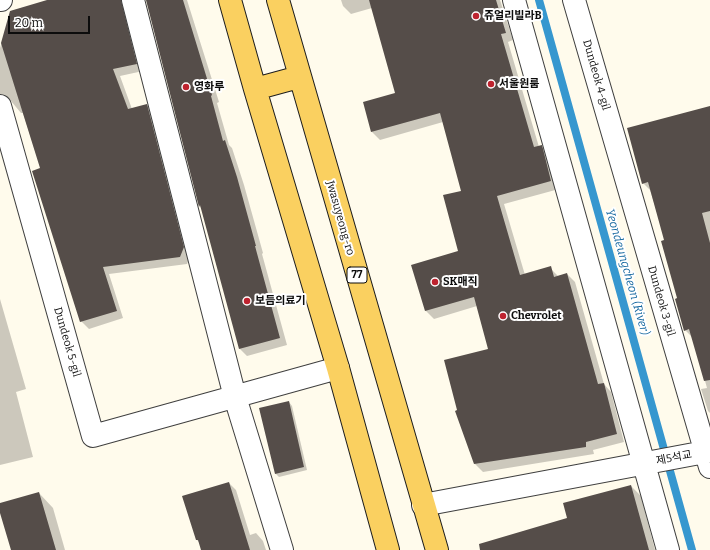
<!DOCTYPE html>
<html>
<head>
<meta charset="utf-8">
<style>
	body { margin:0 }
	#map { position:relative; width:710px; height:550px; overflow:hidden; background:#fffbec; font-family:Bitter,serif }
	canvas { display:block }
	.scale { position:absolute; left:8px; top:16px; width:82px; height:18px; box-sizing:border-box; border:2px solid #0c0c0c; border-top:0; padding-left:5px; font-size:12px; line-height:14px; white-space:nowrap; color:#0c0c0c; -webkit-text-stroke:3px #fff; paint-order:stroke }
</style>
</head>
<body>
<div id="map">
<canvas width="710" height="550"></canvas>
<div class="scale">20 m</div>
</div>
<script>
const ctx = document.querySelector('canvas').getContext('2d');
ctx.lineJoin = 'round';
function paint(path, color) {
  ctx.fillStyle = color;
  ctx.fill(path, 'evenodd');
}
function trace(path, color, width, dash) {
  ctx.strokeStyle = color;
  ctx.lineWidth = width;
  ctx.lineCap = dash ? 'butt' : 'round';
  ctx.setLineDash(dash || []);
  ctx.stroke(path);
}
function write(font, color, halo, rows, align = 'center') {
  ctx.font = font + ' Bitter,"Noto Sans KR",serif';
  ctx.lineWidth = 4;
  ctx.setLineDash([]);
  ctx.textBaseline = 'middle';
  ctx.strokeStyle = halo;
  ctx.fillStyle = color;
  for (const [text, x, y, turn = 0] of rows) {
    ctx.save();
    ctx.translate(x, y);
    ctx.rotate((+turn || 0) * Math.PI / 180);
    ctx.textAlign = isNaN(turn) ? turn : align;
    if (halo) ctx.strokeText(text, 0, 0);
    ctx.fillText(text, 0, 0);
    ctx.restore();
  }
}
const shadow = new Path2D(`
	M 51,0 L 130,0 L 143,71 L 120,76 L 132,109 L 147,105 L 154,112 L 191,255 L 187,264 L 109,274 L 123,318 L 89,329 L 81,321 L 41,169 L 23,113 L 21,113 L 11,101 L 4,101 L 0,104 L 0,48 L 11,11 Z
	M 147,0 L 187,0 L 219,102 L 217,103 L 229,145 L 232,148 L 244,185 L 263,253 L 262,254 L 287,345 L 247,356 L 240,349 L 202,208 L 200,207 Z
	M 341,0 L 500,0 L 513,40 L 508,42 L 539,147 L 541,146 L 549,154 L 559,189 L 504,204 L 525,275 L 550,268 L 558,276 L 567,274 L 575,282 L 604,384 L 611,392 L 624,442 L 593,450 L 594,454 L 483,472 L 475,464 L 489,350 L 477,306 L 434,319 L 426,311 L 412,266 L 459,252 L 462,191 L 443,122 L 380,140 L 372,132 L 396,94 L 372,8 L 351,14 L 343,6 Z
	M 710,107 L 710,413 L 708,411 L 701,389 L 707,388 L 693,338 L 685,330 L 666,241 L 650,190 L 643,183 Z
	M 0,299 L 26,389 L 16,392 L 33,457 L 0,465 Z
	M 289,402 L 292,406 L 307,470 L 279,477 L 276,474 Z
	M 229,483 L 236,490 L 250,535 L 256,533 L 263,541 L 266,550 L 202,550 L 200,543 L 197,540 Z
	M 631,486 L 641,496 L 655,550 L 493,550 L 568,519 Z
	M 39,493 L 53,508 L 65,550 L 12,550 L 0,509 L 0,504 Z`);
const stream = new Path2D(`
	M 539,0 L 692,550`);
const building = new Path2D(`
	M 47,0 L 121,0 L 137,64 L 113,69 L 128,109 L 147,104 L 184,247 L 180,257 L 103,267 L 117,311 L 80,322 L 32,171 L 40,168 L 1,43 L 10,11 Z
	M 146,0 L 183,0 L 212,95 L 211,96 L 223,141 L 225,140 L 237,177 L 256,246 L 255,246 L 280,338 L 239,349 L 200,205 L 199,207 Z
	M 369,0 L 496,0 L 506,33 L 501,34 L 534,147 L 542,145 L 551,181 L 497,196 L 520,275 L 551,266 L 554,277 L 567,273 L 598,384 L 604,383 L 617,434 L 586,442 L 586,447 L 474,464 L 455,411 L 457,410 L 444,360 L 488,349 L 474,297 L 425,311 L 411,265 L 458,251 L 443,195 L 461,191 L 440,113 L 371,132 L 363,102 L 395,93 Z
	M 710,106 L 710,211 L 702,213 L 710,243 L 710,380 L 704,381 L 689,329 L 684,331 L 675,299 L 677,298 L 661,241 L 664,240 L 648,182 L 642,184 L 627,128 Z
	M 289,401 L 304,467 L 275,474 L 259,408 Z
	M 229,482 L 250,550 L 201,550 L 198,540 L 196,540 L 182,496 Z
	M 631,485 L 649,550 L 480,550 L 479,544 L 567,518 L 563,503 Z
	M 39,492 L 56,550 L 11,550 L 0,513 L 0,503 Z`);
const minor = new Path2D(`
	M 0,0 L 1,0
	M 133,0 L 235,397 L 282,550
	M 514,0 L 668,550
	M 574,0 L 710,467
	M 0,106 L 93,436 L 338,368
	M 423,505 L 710,451`);
const primary = new Path2D(`
	M 230,0 L 255,89 L 338,368 L 388,550
	M 278,0 L 437,550
	M 255,89 L 299,77`);
const markers = [
	[476,16,4,"#be232f"],
	[491,84,4,"#be232f"],
	[186,87,4,"#be232f"],
	[435,282,4,"#be232f"],
	[247,301,4,"#be232f"],
	[503,316,4,"#be232f"]
];
const shields = [
	[357,275,20]
];
const shieldNames = [
	["77",357,275]
];
const poiNames = [
	["쥬얼리빌라B",484,16],
	["서울원룸",499,84],
	["영화루",194,87],
	["SK매직",443,282],
	["보듬의료기",255,301],
	["Chevrolet",511,316]
];
const streetNames = [
	["Dundeok 4-gil",596,75,74],
	["Jwasuyeong-ro",340,218,74],
	["Dundeok 3-gil",661,301,74],
	["Dundeok 5-gil",67,342,74],
	["제5석교",674,458,-11]
];
const waterNames = [
	["Yeondeungcheon (River)",627,272,74]
];
paint(shadow, '#0003');
trace(stream, '#3697cf', 8);
paint(building, '#554d49');
trace(minor, '#3f3f3f', 24);
trace(primary, '#1d1d1d', 24);
trace(minor, '#fff', 22);
trace(primary, '#fad060', 22);
for (const [x, y, r, color] of markers) {
  const dot = new Path2D();
  dot.arc(x, y, r, 0, 2 * Math.PI);
  ctx.fillStyle = color;
  ctx.fill(dot);
  trace(dot, '#fff', 1.5);
}
for (const [x, y, w] of shields) {
  const box = new Path2D();
  box.roundRect(x - w / 2, y - 8, w, 16, 3);
  ctx.fillStyle = '#fff';
  ctx.fill(box);
  trace(box, '#0c0c0c', 1);
}
write('bold 10px', '#0c0c0c', null, shieldNames);
write('bold 11px', '#0c0c0c', '#fff', poiNames, 'left');
write('11px', '#0c0c0c', '#fff', streetNames);
write('italic 12px', '#14679f', '#fff', waterNames);
</script>
</body>
</html>
